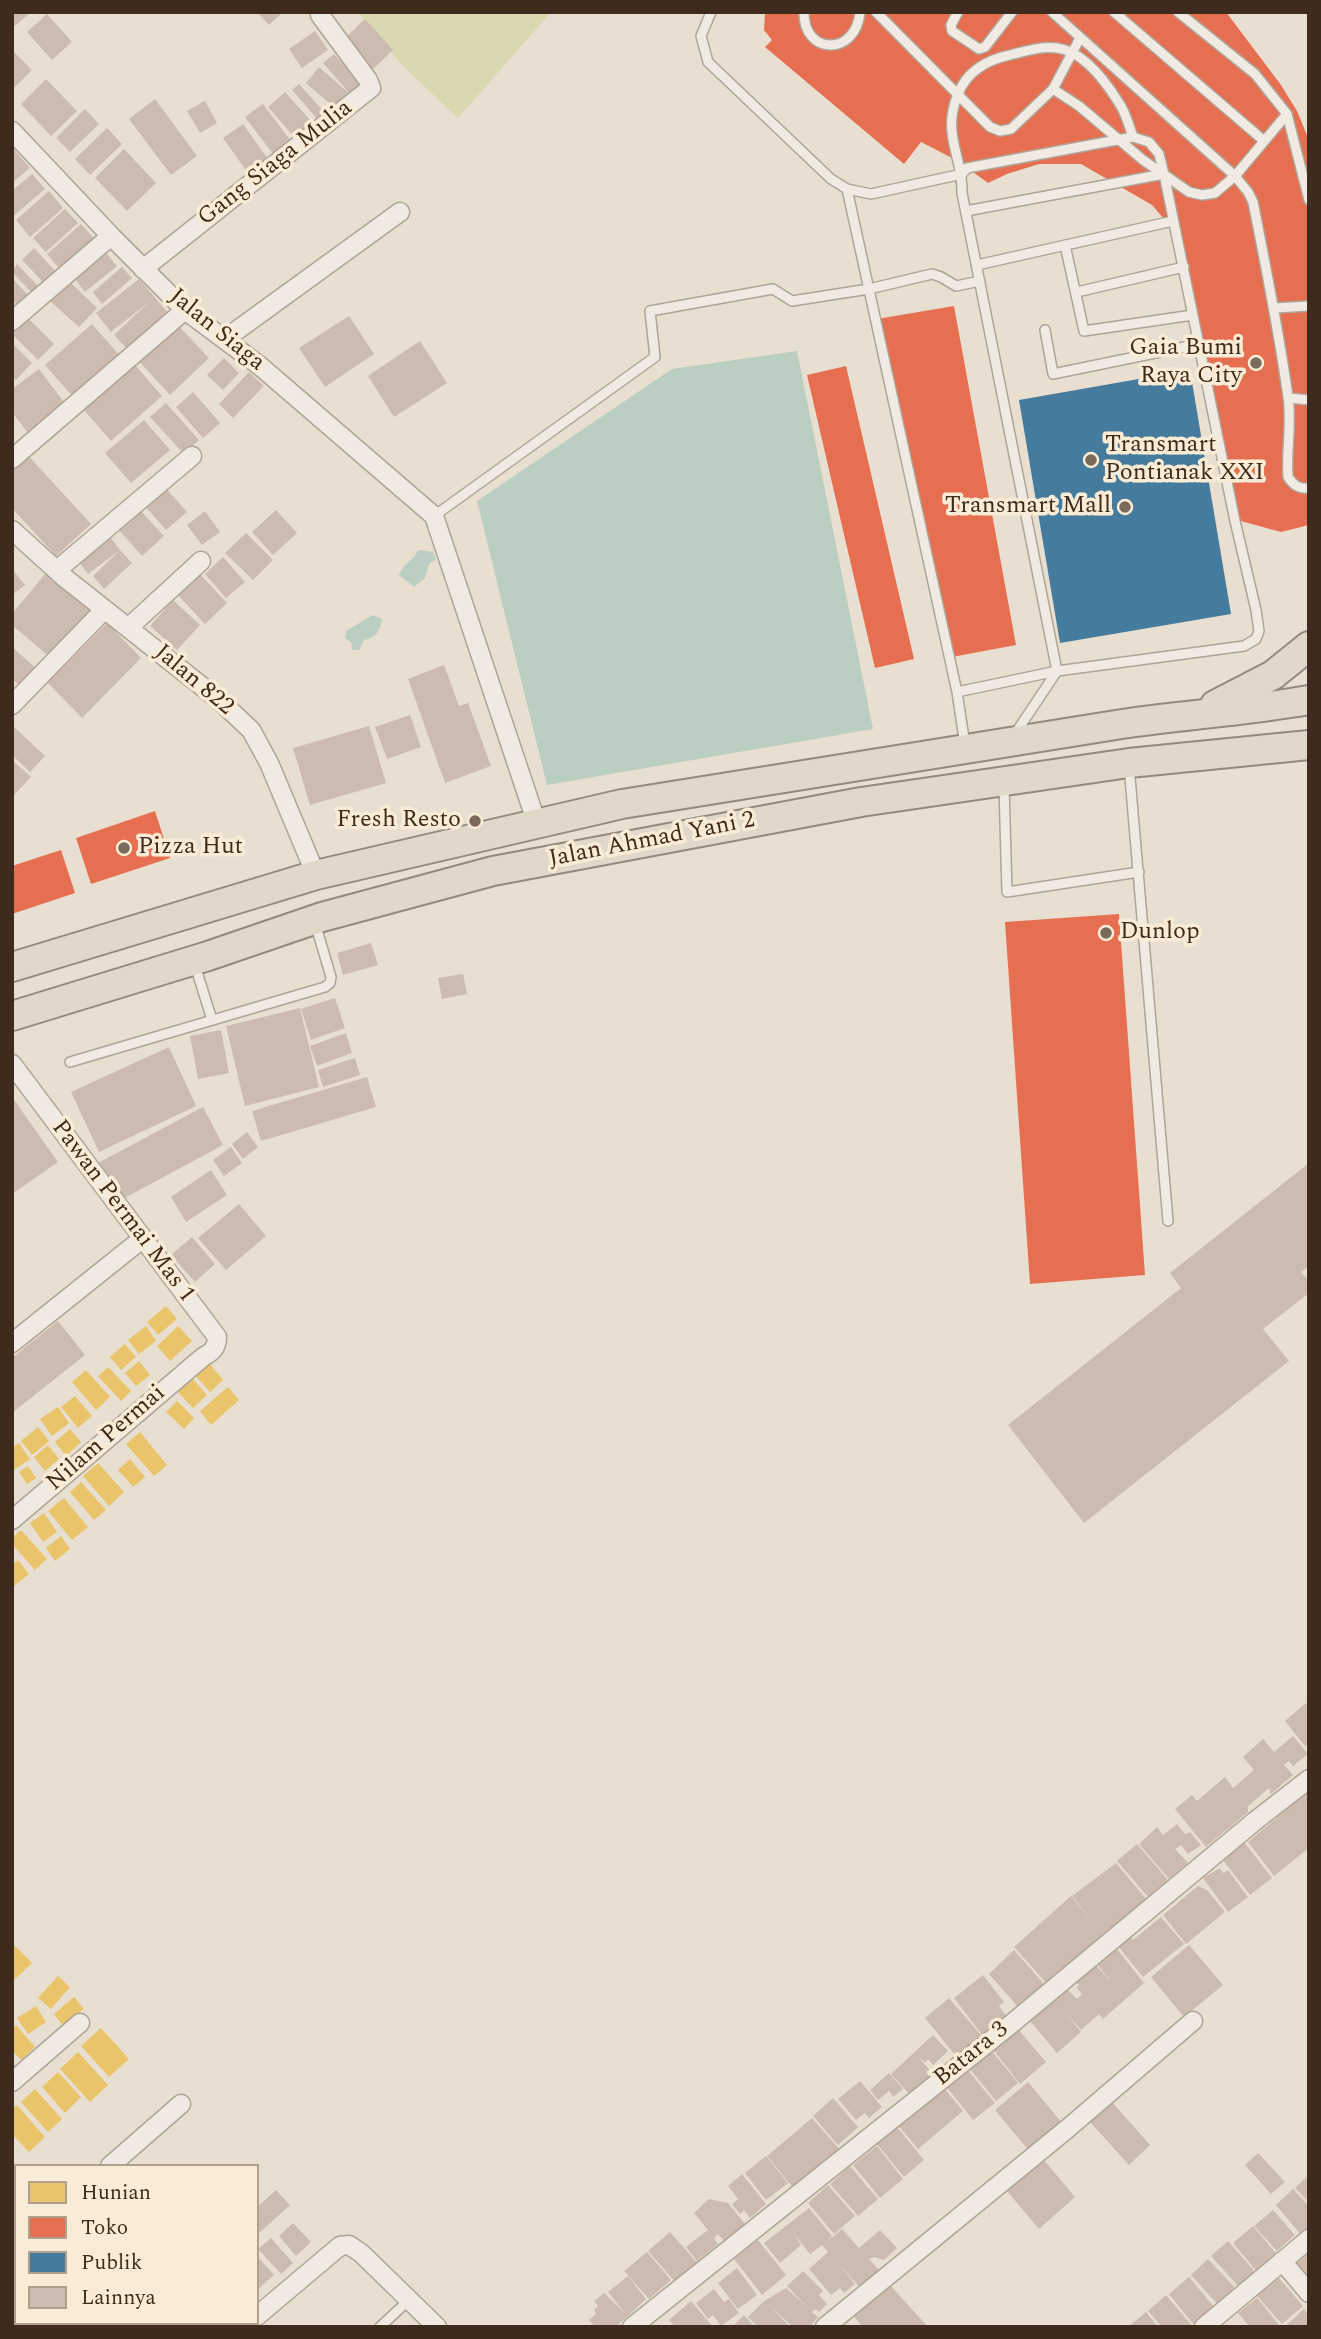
<!DOCTYPE html>
<html>
<head>
<meta charset="utf-8">
<style>
	body { margin:0 }
	#map { position:relative; width:1321px; height:2339px; overflow:hidden; background:#e8dfd0; font-family:Spectral,serif }
	canvas { display:block }
	.frame { position:absolute; inset:0; border:14px solid #3f2b1e; pointer-events:none }
	.legend { position:absolute; left:14px; top:2164px; width:245px; height:161px; box-sizing:border-box; background:#f9ecd6; border:2px solid #af9f8c; margin:0; padding:9px 12px; list-style:none; font-size:21px; color:#3f2b1e }
	.legend li { display:flex; align-items:center; gap:14px; height:35px }
	.legend b { width:35px; border:2px solid #af9f8c }
</style>
</head>
<body>
<div id="map">
<canvas width="1321" height="2339"></canvas>
<div class="frame"></div>
<ul class="legend">
<li><b style="height:19px;background:#e9c46a"></b>Hunian</li>
<li><b style="height:19px;background:#e76f51"></b>Toko</li>
<li><b style="height:19px;background:#457b9d"></b>Publik</li>
<li><b style="height:19px;background:#ccbcb0"></b>Lainnya</li>
</ul>
</div>
<script>
const ctx = document.querySelector('canvas').getContext('2d');
ctx.lineJoin = 'round';
function paint(path, color) {
  ctx.fillStyle = color;
  ctx.fill(path, 'evenodd');
}
function trace(path, color, width, dash) {
  ctx.strokeStyle = color;
  ctx.lineWidth = width;
  ctx.lineCap = dash ? 'butt' : 'round';
  ctx.setLineDash(dash || []);
  ctx.stroke(path);
}
function write(font, color, halo, rows, align = 'center') {
  ctx.font = font + ' Spectral,serif';
  ctx.lineWidth = 7;
  ctx.setLineDash([]);
  ctx.textBaseline = 'middle';
  ctx.strokeStyle = halo;
  ctx.fillStyle = color;
  for (const [text, x, y, turn = 0] of rows) {
    ctx.save();
    ctx.translate(x, y);
    ctx.rotate((+turn || 0) * Math.PI / 180);
    ctx.textAlign = isNaN(turn) ? turn : align;
    if (halo) ctx.strokeText(text, 0, 0);
    ctx.fillText(text, 0, 0);
    ctx.restore();
  }
}
const green = new Path2D(`
	M 358,12 L 551,12 L 458,118 L 403,66 Z`);
const water = new Path2D(`
	M 797,351 L 873,729 L 547,785 L 477,501 L 672,369 Z
	M 418,550 L 433,552 L 436,559 L 429,564 L 425,578 L 414,587 L 399,575 C 404,562 414,561 418,550 Z
	M 373,615 L 382,619 C 380,631 376,638 364,640 L 359,650 L 352,650 L 351,642 L 345,638 L 346,631 Z`);
const homes = new Path2D(`
	M 166,1306 L 177,1319 L 158,1335 L 147,1322 Z
	M 146,1326 L 156,1341 L 139,1354 L 128,1340 Z
	M 178,1326 L 192,1341 L 170,1361 L 157,1346 Z
	M 125,1344 L 136,1357 L 121,1370 L 110,1357 Z
	M 139,1361 L 150,1375 L 136,1386 L 125,1373 Z
	M 209,1363 L 223,1380 L 210,1392 L 195,1375 Z
	M 108,1367 L 131,1391 L 121,1401 L 98,1376 Z
	M 86,1370 L 110,1397 L 96,1410 L 72,1382 Z
	M 192,1378 L 207,1395 L 193,1408 L 177,1391 Z
	M 228,1387 L 239,1400 L 211,1425 L 200,1411 Z
	M 75,1396 L 92,1416 L 78,1428 L 61,1407 Z
	M 177,1401 L 194,1418 L 184,1429 L 166,1412 Z
	M 58,1407 L 69,1423 L 52,1436 L 40,1419 Z
	M 38,1427 L 49,1441 L 32,1455 L 21,1441 Z
	M 70,1429 L 81,1442 L 66,1456 L 55,1442 Z
	M 140,1432 L 167,1465 L 154,1476 L 126,1444 Z
	M 19,1443 L 30,1459 L 12,1471 L 12,1448 Z
	M 48,1445 L 59,1459 L 45,1471 L 34,1457 Z
	M 130,1459 L 145,1477 L 133,1487 L 118,1470 Z
	M 98,1463 L 124,1492 L 109,1506 L 83,1476 Z
	M 28,1466 L 36,1478 L 27,1484 L 19,1472 Z
	M 81,1482 L 106,1510 L 94,1520 L 70,1492 Z
	M 64,1498 L 88,1527 L 72,1540 L 48,1511 Z
	M 44,1513 L 57,1532 L 43,1542 L 30,1523 Z
	M 21,1530 L 47,1559 L 35,1570 L 12,1544 L 12,1538 Z
	M 61,1536 L 70,1549 L 55,1561 L 46,1548 Z
	M 18,1560 L 29,1574 L 14,1586 L 12,1565 Z
	M 12,1943 L 32,1963 L 12,1982 Z
	M 58,1976 L 70,1987 L 51,2009 L 38,1998 Z
	M 74,1997 L 84,2009 L 63,2026 L 54,2014 Z
	M 36,2006 L 46,2022 L 28,2034 L 17,2018 Z
	M 16,2025 L 35,2047 L 21,2060 L 12,2050 L 12,2028 Z
	M 101,2028 L 129,2059 L 109,2077 L 81,2046 Z
	M 78,2052 L 108,2085 L 90,2102 L 60,2069 Z
	M 58,2072 L 81,2097 L 65,2113 L 42,2087 Z
	M 35,2089 L 62,2119 L 48,2132 L 21,2102 Z
	M 17,2105 L 45,2137 L 29,2152 L 12,2134 L 12,2109 Z`);
const shops = new Path2D(`
	M 765,12 L 1226,12 L 1281,85 L 1297,111 L 1309,140 L 1309,525 L 1281,532 L 1237,520 L 1177,234 L 1152,205 L 1081,164 L 1039,164 L 1007,174 L 988,183 L 958,161 L 921,142 L 904,164 L 765,47 L 772,40 L 764,30 Z
	M 954,306 L 1016,645 L 952,657 L 877,319 Z
	M 846,366 L 914,659 L 875,668 L 807,375 Z
	M 155,811 L 170,858 L 91,884 L 76,838 Z
	M 61,850 L 75,893 L 12,914 L 12,866 Z
	M 1119,914 L 1145,1275 L 1030,1284 L 1005,922 Z`);
const public = new Path2D(`
	M 1190,370 L 1231,614 L 1060,643 L 1019,400 Z`);
const building = new Path2D(`
	M 12,12 L 31,12 L 15,26 L 12,22 Z
	M 257,12 L 283,12 L 269,25 Z
	M 47,14 L 72,42 L 52,60 L 27,32 Z
	M 365,19 L 393,50 L 371,71 L 343,40 Z
	M 315,31 L 328,50 L 302,68 L 289,49 Z
	M 12,50 L 32,70 L 12,90 Z
	M 334,54 L 361,84 L 336,109 L 306,83 L 319,67 L 350,94 L 323,63 Z
	M 46,79 L 77,111 L 51,136 L 21,104 Z
	M 299,84 L 326,114 L 319,121 L 292,90 Z
	M 285,92 L 312,122 L 295,138 L 268,107 Z
	M 155,99 L 197,156 L 171,175 L 129,119 Z
	M 205,101 L 217,123 L 200,133 L 187,111 Z
	M 263,104 L 291,141 L 273,154 L 245,117 Z
	M 85,109 L 99,124 L 70,152 L 56,138 Z
	M 243,124 L 270,162 L 250,176 L 223,138 Z
	M 107,128 L 122,144 L 90,175 L 75,159 Z
	M 12,147 L 30,168 L 12,183 Z
	M 124,149 L 156,183 L 127,211 L 95,178 Z
	M 32,174 L 45,189 L 12,217 L 12,191 Z
	M 49,191 L 63,208 L 30,237 L 16,220 Z
	M 65,209 L 78,223 L 46,252 L 33,238 Z
	M 81,224 L 98,243 L 63,273 L 47,254 Z
	M 101,247 L 117,266 L 85,292 L 70,273 Z
	M 34,248 L 57,273 L 45,284 L 22,260 Z
	M 17,264 L 41,289 L 34,295 L 12,272 Z
	M 122,267 L 132,278 L 102,304 L 93,292 Z
	M 12,278 L 29,296 L 18,306 L 12,300 Z
	M 139,279 L 169,314 L 129,351 L 114,335 L 149,302 L 111,332 L 96,313 Z
	M 69,281 L 97,308 L 79,327 L 50,301 Z
	M 26,316 L 54,344 L 38,360 L 12,334 L 12,330 Z
	M 349,316 L 374,354 L 325,387 L 299,348 Z
	M 175,322 L 209,358 L 170,395 L 137,359 Z
	M 92,324 L 121,357 L 74,398 L 45,365 Z
	M 420,341 L 447,383 L 394,417 L 368,376 Z
	M 12,343 L 32,363 L 16,380 L 12,376 Z
	M 224,358 L 239,373 L 223,390 L 207,375 Z
	M 135,365 L 162,396 L 111,441 L 84,410 Z
	M 39,369 L 66,405 L 28,433 L 12,412 L 12,389 Z
	M 249,372 L 264,386 L 233,418 L 219,404 Z
	M 193,392 L 220,423 L 203,438 L 176,407 Z
	M 166,403 L 199,440 L 184,454 L 150,417 Z
	M 144,420 L 170,450 L 131,483 L 105,453 Z
	M 24,451 L 91,524 L 56,556 L 12,508 L 12,462 Z
	M 164,486 L 187,512 L 166,530 L 143,504 Z
	M 276,510 L 297,533 L 273,555 L 252,532 Z
	M 141,511 L 164,536 L 142,556 L 119,530 Z
	M 205,511 L 220,532 L 202,545 L 187,525 Z
	M 246,533 L 273,560 L 253,580 L 225,553 Z
	M 108,534 L 120,550 L 88,574 L 76,558 Z
	M 120,550 L 132,563 L 104,589 L 93,576 Z
	M 223,557 L 245,582 L 226,598 L 205,574 Z
	M 12,569 L 25,585 L 12,595 Z
	M 198,572 L 227,603 L 205,624 L 176,593 Z
	M 46,573 L 91,612 L 51,658 L 12,625 L 12,614 Z
	M 173,600 L 200,625 L 177,650 L 150,626 Z
	M 107,623 L 141,658 L 82,718 L 48,683 Z
	M 12,647 L 36,668 L 20,686 L 12,679 Z
	M 444,665 L 459,706 L 468,703 L 491,766 L 445,783 L 408,679 Z
	M 410,715 L 421,747 L 387,759 L 375,727 Z
	M 12,725 L 45,756 L 30,772 L 12,755 Z
	M 369,726 L 386,783 L 310,805 L 293,748 Z
	M 12,760 L 31,777 L 14,795 L 12,793 Z
	M 371,943 L 378,965 L 343,975 L 337,953 Z
	M 463,974 L 467,994 L 442,999 L 438,978 Z
	M 335,998 L 345,1028 L 311,1040 L 301,1009 Z
	M 300,1008 L 319,1087 L 245,1106 L 226,1026 Z
	M 221,1030 L 229,1073 L 198,1079 L 190,1036 Z
	M 346,1033 L 352,1053 L 317,1066 L 310,1046 Z
	M 169,1047 L 196,1106 L 99,1152 L 71,1092 Z
	M 355,1058 L 360,1075 L 323,1087 L 318,1070 Z
	M 367,1077 L 376,1107 L 261,1141 L 252,1111 Z
	M 12,1097 L 58,1162 L 12,1194 Z
	M 203,1107 L 223,1145 L 119,1201 L 98,1163 Z
	M 247,1132 L 258,1147 L 243,1159 L 232,1144 Z
	M 231,1147 L 242,1163 L 224,1176 L 213,1160 Z
	M 1309,1163 L 1309,1266 L 1301,1272 L 1309,1281 L 1309,1293 L 1263,1329 L 1289,1361 L 1084,1523 L 1008,1425 L 1181,1288 L 1170,1273 Z
	M 211,1170 L 227,1195 L 186,1222 L 171,1197 Z
	M 239,1204 L 266,1236 L 226,1270 L 198,1238 Z
	M 192,1237 L 215,1264 L 195,1282 L 171,1255 Z
	M 58,1321 L 85,1355 L 12,1413 L 12,1358 Z
	M 1306,1703 L 1309,1707 L 1309,1744 L 1305,1746 L 1285,1721 Z
	M 1293,1736 L 1308,1754 L 1293,1766 L 1289,1761 L 1284,1765 L 1293,1775 L 1271,1794 L 1269,1788 L 1248,1806 L 1248,1812 L 1206,1847 L 1175,1809 L 1192,1795 L 1197,1801 L 1225,1777 L 1233,1788 L 1254,1770 L 1243,1757 L 1263,1739 L 1274,1752 Z
	M 1309,1791 L 1309,1848 L 1274,1876 L 1248,1842 Z
	M 1177,1824 L 1185,1834 L 1190,1832 L 1201,1845 L 1188,1854 L 1181,1845 L 1175,1849 L 1188,1863 L 1169,1879 L 1139,1844 L 1157,1827 L 1163,1835 Z
	M 1244,1842 L 1272,1878 L 1250,1895 L 1222,1859 Z
	M 1137,1844 L 1168,1880 L 1148,1897 L 1117,1861 Z
	M 1116,1863 L 1147,1900 L 1047,1984 L 1014,1947 L 1071,1896 L 1094,1924 L 1072,1896 Z
	M 1220,1868 L 1223,1873 L 1228,1870 L 1248,1897 L 1228,1912 L 1203,1878 Z
	M 1198,1886 L 1207,1890 L 1225,1912 L 1186,1944 L 1163,1915 Z
	M 1161,1917 L 1184,1944 L 1143,1977 L 1118,1946 L 1130,1936 L 1133,1940 Z
	M 1189,1945 L 1223,1985 L 1184,2017 L 1151,1977 Z
	M 1117,1949 L 1144,1983 L 1103,2019 L 1099,2014 L 1081,2030 L 1066,2013 L 1081,2032 L 1057,2053 L 1030,2021 L 1067,1989 L 1077,1999 L 1082,1994 L 1077,1988 L 1079,1985 L 1076,1982 L 1096,1965 L 1111,1982 L 1098,1965 Z
	M 1014,1950 L 1045,1985 L 1019,2008 L 989,1974 Z
	M 983,1975 L 1004,2002 L 999,2006 L 1007,2017 L 983,2036 L 954,1998 Z
	M 949,1998 L 981,2035 L 956,2056 L 925,2018 Z
	M 1017,2028 L 1046,2062 L 1020,2084 L 992,2048 Z
	M 933,2035 L 948,2051 L 933,2065 L 928,2059 L 925,2062 L 919,2058 L 929,2069 L 926,2072 L 930,2078 L 910,2095 L 891,2074 Z
	M 991,2050 L 1018,2083 L 996,2101 L 969,2068 Z
	M 967,2069 L 995,2103 L 973,2120 L 946,2086 Z
	M 889,2073 L 903,2089 L 893,2097 L 889,2091 L 878,2100 L 870,2090 Z
	M 860,2081 L 882,2107 L 869,2118 L 865,2113 L 856,2120 L 838,2099 Z
	M 1028,2082 L 1063,2124 L 1030,2152 L 995,2110 Z
	M 944,2088 L 963,2111 L 918,2149 L 897,2124 Z
	M 833,2098 L 858,2127 L 838,2145 L 813,2116 Z
	M 1112,2102 L 1150,2145 L 1129,2165 L 1090,2122 Z
	M 812,2118 L 841,2151 L 794,2189 L 767,2156 Z
	M 897,2127 L 924,2160 L 904,2177 L 877,2144 Z
	M 877,2146 L 903,2179 L 880,2198 L 853,2165 Z
	M 1258,2153 L 1285,2182 L 1271,2194 L 1245,2165 Z
	M 766,2156 L 788,2183 L 766,2200 L 745,2173 Z
	M 1043,2159 L 1075,2197 L 1039,2229 L 1007,2191 Z
	M 850,2166 L 878,2199 L 858,2216 L 830,2184 Z
	M 742,2174 L 766,2204 L 750,2218 L 744,2210 L 740,2214 L 732,2204 L 738,2199 L 728,2186 Z
	M 1309,2175 L 1309,2202 L 1295,2188 Z
	M 828,2185 L 855,2216 L 834,2234 L 808,2203 Z
	M 1293,2189 L 1309,2206 L 1309,2229 L 1301,2235 L 1276,2205 Z
	M 276,2190 L 290,2205 L 257,2235 L 257,2207 Z
	M 709,2199 L 728,2203 L 745,2224 L 724,2241 L 718,2234 L 714,2238 L 718,2244 L 697,2261 L 686,2247 L 708,2230 L 694,2213 Z
	M 809,2208 L 832,2236 L 825,2243 L 842,2229 L 859,2248 L 880,2230 L 897,2248 L 884,2260 L 874,2257 L 869,2259 L 882,2273 L 863,2291 L 838,2263 L 855,2284 L 844,2293 L 840,2288 L 831,2295 L 809,2269 L 828,2252 L 822,2245 L 810,2254 L 794,2234 L 801,2245 L 780,2263 L 764,2243 Z
	M 1273,2210 L 1295,2235 L 1277,2251 L 1254,2226 Z
	M 293,2223 L 311,2242 L 296,2256 L 279,2236 Z
	M 1253,2226 L 1279,2257 L 1258,2273 L 1233,2243 Z
	M 670,2232 L 700,2266 L 678,2285 L 648,2251 Z
	M 271,2238 L 293,2263 L 281,2274 L 258,2249 Z
	M 758,2240 L 786,2275 L 762,2295 L 734,2259 Z
	M 1228,2241 L 1257,2274 L 1240,2288 L 1211,2256 Z
	M 647,2252 L 671,2280 L 649,2299 L 624,2271 Z
	M 1309,2253 L 1309,2280 L 1295,2264 Z
	M 257,2256 L 274,2275 L 257,2290 Z
	M 1208,2259 L 1236,2289 L 1218,2305 L 1191,2275 Z
	M 737,2268 L 757,2295 L 738,2309 L 718,2283 Z
	M 803,2271 L 823,2291 L 819,2295 L 827,2304 L 819,2312 L 816,2309 L 812,2312 L 818,2317 L 810,2327 L 793,2327 L 772,2308 L 790,2327 L 770,2325 L 758,2327 L 748,2317 L 764,2301 L 786,2288 L 806,2306 L 787,2286 Z
	M 628,2276 L 646,2299 L 616,2327 L 595,2327 L 589,2320 L 596,2314 L 594,2310 L 598,2306 L 594,2301 L 604,2293 L 625,2313 L 608,2292 Z
	M 1189,2277 L 1215,2308 L 1194,2325 L 1169,2294 Z
	M 1279,2278 L 1303,2306 L 1282,2324 L 1257,2296 Z
	M 889,2284 L 928,2327 L 863,2327 L 854,2317 Z
	M 714,2289 L 724,2302 L 729,2299 L 739,2313 L 721,2326 L 713,2315 L 708,2319 L 696,2303 Z
	M 1166,2295 L 1193,2327 L 1162,2327 L 1148,2311 Z
	M 1257,2298 L 1281,2327 L 1250,2327 L 1238,2313 Z
	M 691,2301 L 713,2327 L 675,2327 L 669,2320 Z
	M 1304,2309 L 1309,2315 L 1309,2327 L 1284,2327 Z
	M 1146,2312 L 1158,2327 L 1128,2327 Z
	M 744,2315 L 755,2327 L 732,2327 Z
	M 167,2323 L 228,2323 L 224,2327 L 163,2327 Z`);
const service = new Path2D(`
	M 711,12 L 701,36 L 708,62 L 831,179 L 847,189 L 871,194 L 962,174 L 967,168 L 1133,137 L 1149,142 L 1159,154 L 1164,174 L 1235,521 L 1256,610 L 1259,631 L 1256,639 L 1244,646 L 1057,671 L 957,692
	M 804,12 C 803,55 856,57 860,12
	M 876,12 L 990,127 L 1000,131 L 1011,129 L 1053,89 L 1079,106 L 1143,160 L 1189,192 L 1202,195 L 1215,193 L 1235,176 L 1287,114 L 1255,74 L 1178,12
	M 958,12 L 951,25 L 952,31 L 979,49 L 985,47 L 1012,12
	M 1052,12 L 1235,176 L 1248,192 L 1253,202 C 1266,267 1279,332 1288,397 C 1292,424 1286,450 1288,477 C 1293,485 1299,489 1309,488
	M 1114,12 L 1263,140
	M 1053,89 L 1080,38
	M 1287,114 L 1309,200
	M 847,189 L 957,692 L 965,745
	M 966,211 L 1164,174
	M 1065,245 L 1084,331 L 1193,315
	M 977,265 L 1173,221
	M 1077,292 L 1184,267
	M 1275,308 L 1309,306
	M 1045,330 L 1053,374 L 1199,344
	M 1289,398 L 1309,400
	M 434,516 L 655,357 L 650,311 L 773,289 L 792,301 L 869,289 L 932,274 L 941,277 L 956,286 L 980,281
	M 1015,734 L 1057,671 L 962,193 C 963,155 941,135 958,94 C 967,71 986,60 1010,55 C 1026,51 1041,46 1057,48 C 1083,51 1106,82 1119,103 C 1126,113 1129,126 1133,137
	M 1129,766 L 1168,1221
	M 1004,786 L 1007,892 L 1139,872
	M 194,962 L 212,1020
	M 70,1062 L 325,987 L 330,983 L 331,977 L 315,923
	M 52,2327 L 56,2323
	M 380,2327 L 409,2300`);
const minor = new Path2D(`
	M 12,131 L 111,236 L 185,310 L 260,366 L 434,516 L 537,824
	M 143,269 L 371,88 L 368,80 L 320,15
	M 12,321 L 111,236
	M 225,339 L 400,212
	M 12,459 L 185,310
	M 12,530 L 65,578 L 218,699 L 251,730 L 269,763 L 316,875
	M 57,570 L 192,456
	M 128,628 L 201,561
	M 12,705 L 104,610
	M 12,1064 L 217,1337 C 217,1348 212,1352 203,1357 L 12,1520
	M 12,1343 L 142,1239
	M 12,2082 L 80,2023
	M 110,2166 L 181,2104
	M 12,2250 L 16,2247
	M 1282,2261 L 1309,2293
	M 257,2316 L 340,2246 L 349,2245 L 361,2253 L 437,2327
	M 632,2327 L 1010,2025 L 1255,1821 L 1309,1779
	M 825,2327 L 1067,2129 L 1193,2021
	M 1204,2327 L 1309,2239`);
const trunk = new Path2D(`
	M 1215,705 L 1273,675 L 1309,646
	M 12,967 L 316,875 L 622,804 L 1122,724 C 1184,715 1247,711 1309,700
	M 12,1016 L 208,956 L 322,917 L 493,871 L 861,802 L 1129,763 L 1309,745`);
const markers = [
	[1256,363,7,"#7a6a5c"],
	[1091,460,7,"#7a6a5c"],
	[1125,507,7,"#7a6a5c"],
	[475,821,7,"#7a6a5c"],
	[124,848,7,"#7a6a5c"],
	[1106,933,7,"#7a6a5c"]
];
const streetNames = [
	["Gang Siaga Mulia",276,164,-38],
	["Jalan Siaga",216,331,39],
	["Jalan 822",193,681,40],
	["Jalan Ahmad Yani 2",652,841,-11],
	["Pawan Permai Mas 1",122,1212,53],
	["Nilam Permai",107,1439,-41],
	["Batara 3",972,2055,-39]
];
const poiNames = [
	["Gaia Bumi",1242,349],
	["Raya City",1242,377],
	["Transmart",1105,446,"left"],
	["Pontianak XXI",1105,474,"left"],
	["Transmart Mall",1111,507],
	["Fresh Resto",461,821],
	["Pizza Hut",138,848,"left"],
	["Dunlop",1120,933,"left"]
];
paint(green, '#dbd8b1');
paint(water, '#bacec1');
paint(homes, '#e9c46a');
paint(shops, '#e76f51');
paint(public, '#457b9d');
paint(building, '#ccbcb0');
trace(service, '#aea498', 12);
trace(minor, '#aea498', 21);
trace(trunk, '#938a7f', 32);
trace(service, '#f0eae2', 9);
trace(minor, '#f0eae2', 18);
trace(trunk, '#e2d8ca', 28);
for (const [x, y, r, color] of markers) {
  const dot = new Path2D();
  dot.arc(x, y, r, 0, 2 * Math.PI);
  ctx.fillStyle = color;
  ctx.fill(dot);
  trace(dot, '#f9ecd6', 2.5);
}
write('24px', '#3f2b1e', '#f9ecd6', streetNames);
write('24px', '#3f2b1e', '#f9ecd6', poiNames, 'right');
</script>
</body>
</html>
